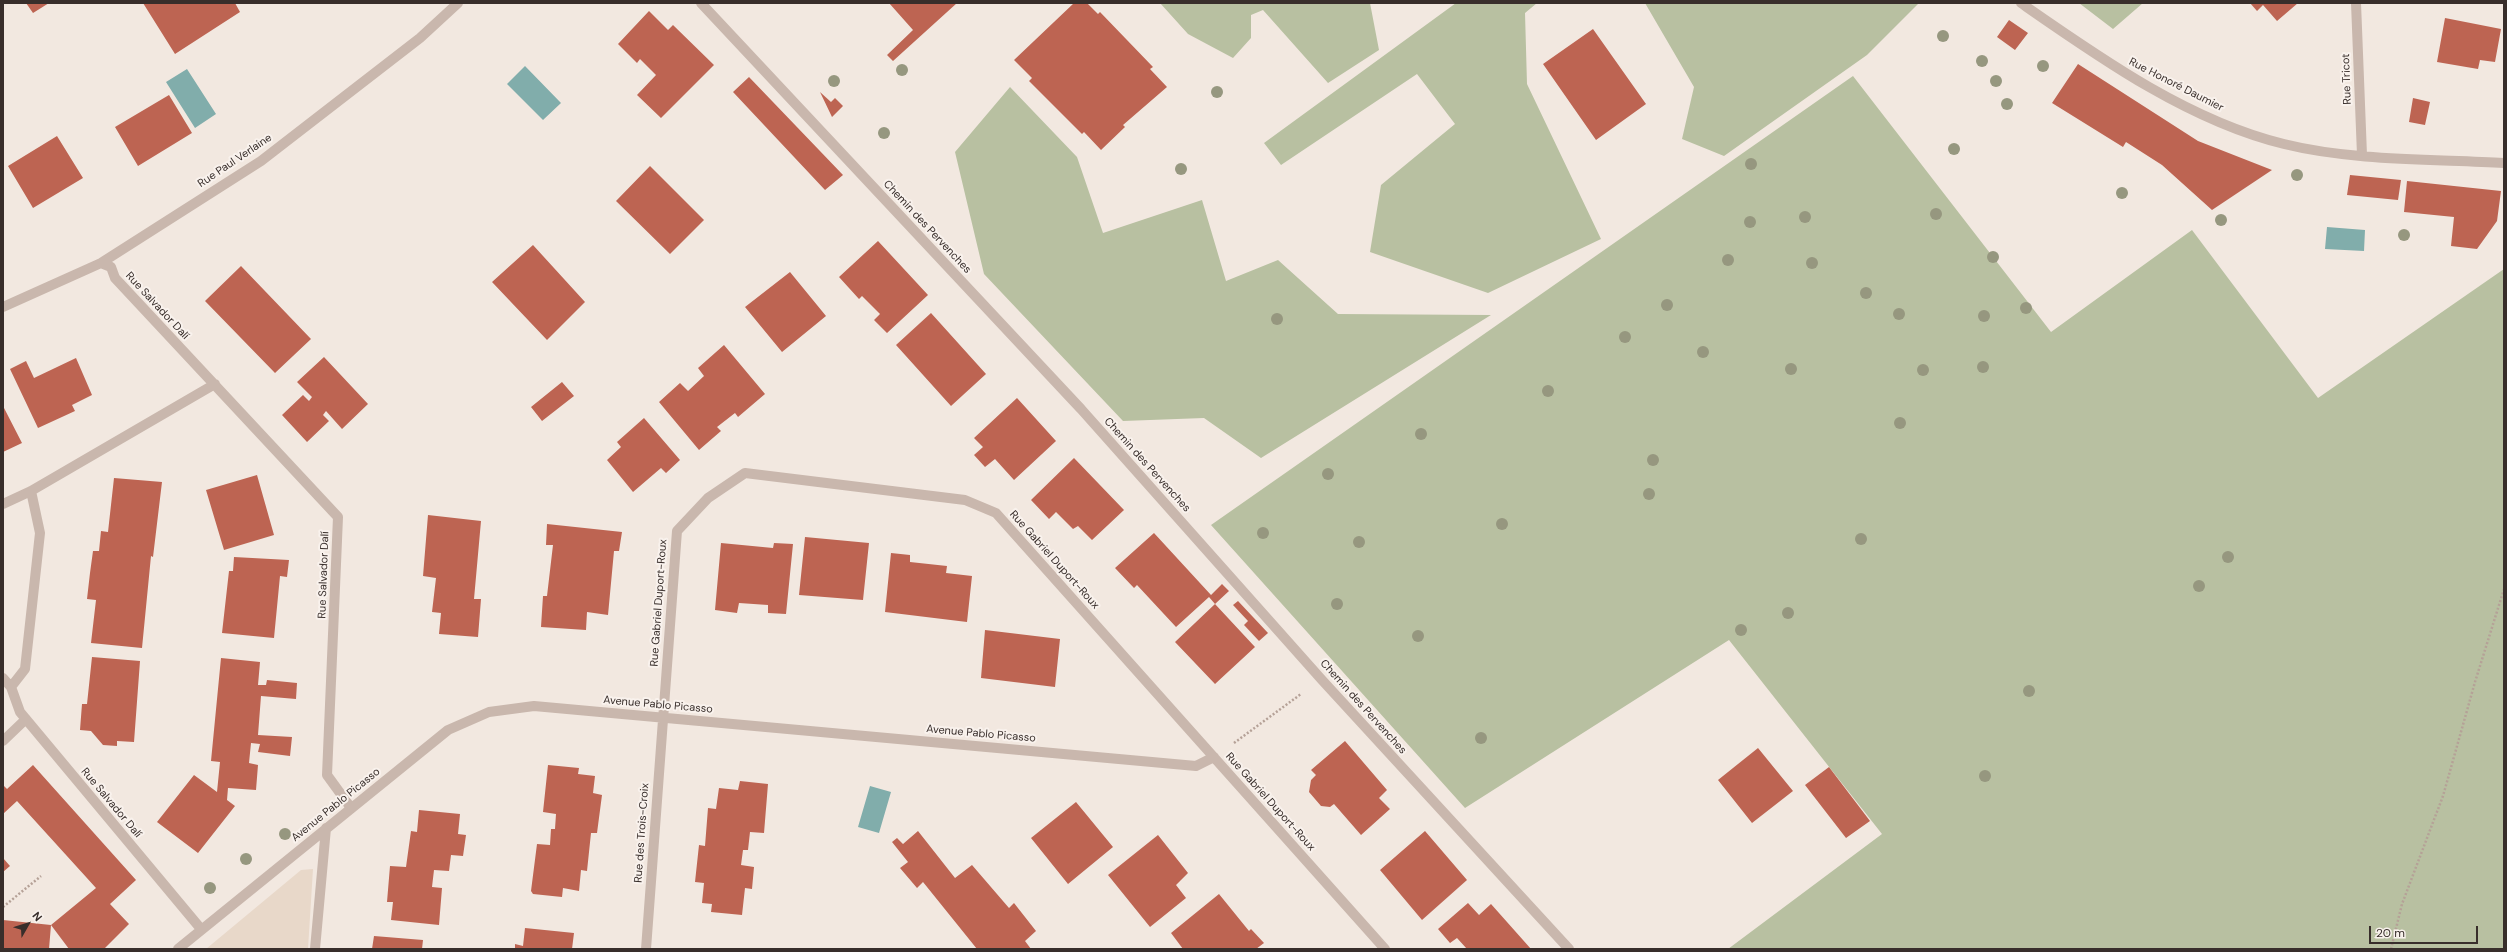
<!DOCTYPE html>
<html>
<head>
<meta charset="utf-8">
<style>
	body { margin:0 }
	#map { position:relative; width:2507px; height:952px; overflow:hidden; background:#f2e8e0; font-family:"DM Sans",sans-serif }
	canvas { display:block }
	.frame { position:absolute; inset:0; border:4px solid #382e2b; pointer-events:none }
	.north { position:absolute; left:8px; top:904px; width:40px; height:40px; -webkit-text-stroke:3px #f9f2ed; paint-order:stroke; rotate:51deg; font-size:11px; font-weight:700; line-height:16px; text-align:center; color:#382e2b }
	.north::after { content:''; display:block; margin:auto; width:14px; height:18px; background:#382e2b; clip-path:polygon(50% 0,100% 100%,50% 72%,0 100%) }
	.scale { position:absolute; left:2369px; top:926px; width:109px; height:18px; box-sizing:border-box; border:2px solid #382e2b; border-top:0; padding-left:5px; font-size:12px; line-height:14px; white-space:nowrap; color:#382e2b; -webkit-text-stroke:3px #f9f2ed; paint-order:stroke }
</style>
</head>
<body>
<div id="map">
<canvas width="2507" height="952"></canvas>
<div class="frame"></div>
<div class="north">N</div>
<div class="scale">20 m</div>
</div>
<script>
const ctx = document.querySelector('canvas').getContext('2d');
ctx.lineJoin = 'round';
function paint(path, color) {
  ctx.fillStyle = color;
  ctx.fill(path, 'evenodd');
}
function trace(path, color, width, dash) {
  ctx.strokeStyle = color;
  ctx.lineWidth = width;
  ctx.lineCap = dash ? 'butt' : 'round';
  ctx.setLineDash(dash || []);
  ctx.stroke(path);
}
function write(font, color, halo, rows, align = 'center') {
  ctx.font = font + ' "DM Sans",sans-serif';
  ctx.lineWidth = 4;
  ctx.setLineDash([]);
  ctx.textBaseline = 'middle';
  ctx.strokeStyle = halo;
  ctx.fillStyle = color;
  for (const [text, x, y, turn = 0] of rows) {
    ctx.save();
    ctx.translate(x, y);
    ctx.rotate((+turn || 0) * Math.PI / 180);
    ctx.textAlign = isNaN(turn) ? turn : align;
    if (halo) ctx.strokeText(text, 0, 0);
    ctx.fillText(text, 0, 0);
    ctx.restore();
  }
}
const green = new Path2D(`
	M 1160,3 L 1370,3 L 1379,50 L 1328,83 L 1263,10 L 1251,15 L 1251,38 L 1233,58 L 1188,34 Z
	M 1456,3 L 1537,3 L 1525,13 L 1527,84 L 1601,239 L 1488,293 L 1370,252 L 1381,185 L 1455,124 L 1417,74 L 1281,165 L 1264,143 Z
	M 1645,3 L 1919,3 L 1867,55 L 1724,156 L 1682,139 L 1694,87 Z
	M 2079,3 L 2143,3 L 2113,29 Z
	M 1853,76 L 2051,332 L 2192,230 L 2318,398 L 2504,269 L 2504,949 L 1728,949 L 1882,834 L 1729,640 L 1465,808 L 1211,525 Z
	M 1010,87 L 1077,157 L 1103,233 L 1202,200 L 1226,281 L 1278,260 L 1338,314 L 1491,315 L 1261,458 L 1204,418 L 1123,421 L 984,274 L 955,152 Z`);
const plaza = new Path2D(`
	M 313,869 L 308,949 L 206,949 L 301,870 Z`);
const water = new Path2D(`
	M 525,66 L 561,103 L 543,120 L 507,84 Z
	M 187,69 L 216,114 L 195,128 L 166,82 Z
	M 2327,227 L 2365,230 L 2364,251 L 2325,249 Z
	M 870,786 L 891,792 L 879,833 L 858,827 Z`);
const building = new Path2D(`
	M 26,3 L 49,3 L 33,13 Z
	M 143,3 L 235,3 L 240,12 L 175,54 Z
	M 889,3 L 957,3 L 893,61 L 887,55 L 913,30 Z
	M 1074,3 L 1087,3 L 1098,14 L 1100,12 L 1153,67 L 1150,69 L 1167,87 L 1123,125 L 1125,127 L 1101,150 L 1084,132 L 1082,134 L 1029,81 L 1032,78 L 1014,60 Z
	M 2250,3 L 2298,3 L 2277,21 L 2263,5 L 2257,11 Z
	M 649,11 L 668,30 L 673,25 L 714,65 L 661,118 L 637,95 L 656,75 L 640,59 L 637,63 L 618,44 Z
	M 2445,18 L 2501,29 L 2495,62 L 2480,60 L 2478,69 L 2437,62 Z
	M 2009,20 L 2028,33 L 2015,50 L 1997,37 Z
	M 1593,29 L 1646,104 L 1596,140 L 1543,64 Z
	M 2078,64 L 2198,141 L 2272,170 L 2212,210 L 2162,165 L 2126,142 L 2123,147 L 2052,103 Z
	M 749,77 L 843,175 L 825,190 L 733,92 Z
	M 820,92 L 831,102 L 835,98 L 843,106 L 832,117 Z
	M 169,95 L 192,133 L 138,166 L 115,127 Z
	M 2413,98 L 2430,102 L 2425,125 L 2409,122 Z
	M 57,136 L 83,178 L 33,208 L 8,166 Z
	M 650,166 L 704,220 L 670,254 L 616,201 Z
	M 2350,175 L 2401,180 L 2398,200 L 2347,195 Z
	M 2407,181 L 2501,191 L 2497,221 L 2477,249 L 2451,246 L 2454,217 L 2404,212 Z
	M 878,241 L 928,295 L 887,333 L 874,320 L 880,314 L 862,296 L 859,299 L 839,277 Z
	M 533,245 L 585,302 L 547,340 L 492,282 Z
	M 241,266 L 311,339 L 275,373 L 205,301 Z
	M 790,272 L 826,316 L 782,352 L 745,307 Z
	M 931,313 L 986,374 L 951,406 L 896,345 Z
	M 724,345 L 765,394 L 738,417 L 735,413 L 717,427 L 721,431 L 699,450 L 659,402 L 680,383 L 688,391 L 704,376 L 698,368 Z
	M 324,357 L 368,404 L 342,429 L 326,411 L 323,415 L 329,421 L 307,442 L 282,415 L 303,395 L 309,401 L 312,397 L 297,382 Z
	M 76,358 L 92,395 L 72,405 L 75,411 L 38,428 L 10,369 L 26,361 L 34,378 Z
	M 562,382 L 574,396 L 542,421 L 531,407 Z
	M 1017,398 L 1056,441 L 1014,480 L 995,459 L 985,467 L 974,455 L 983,447 L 974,438 Z
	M 3,406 L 22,443 L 3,452 Z
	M 644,418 L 680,460 L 666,473 L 661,468 L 633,492 L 607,460 L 621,447 L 617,442 Z
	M 1074,458 L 1124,510 L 1092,540 L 1078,526 L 1073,529 L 1056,512 L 1049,519 L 1031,500 Z
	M 257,475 L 274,535 L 224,550 L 206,490 Z
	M 114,478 L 162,482 L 153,557 L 151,556 L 142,648 L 91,643 L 96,600 L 87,599 L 90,573 L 93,551 L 99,551 L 101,531 L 108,532 Z
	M 428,515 L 481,521 L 474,599 L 481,599 L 478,637 L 439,634 L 441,613 L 432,612 L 436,578 L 423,576 Z
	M 547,524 L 622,532 L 619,551 L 614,551 L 608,615 L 587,612 L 586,630 L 541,627 L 543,596 L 547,596 L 553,545 L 546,545 Z
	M 1154,533 L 1211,595 L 1222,584 L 1229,591 L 1215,604 L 1209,597 L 1176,627 L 1137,585 L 1134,588 L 1115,568 Z
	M 805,537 L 869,543 L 863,600 L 799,595 Z
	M 721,543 L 773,548 L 774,543 L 793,544 L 786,614 L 768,613 L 768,605 L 739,603 L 737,613 L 715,610 Z
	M 891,553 L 910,555 L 910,562 L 947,566 L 946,573 L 972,576 L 967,622 L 885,612 Z
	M 234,557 L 289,560 L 287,577 L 280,576 L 274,638 L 222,633 L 229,571 L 233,571 Z
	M 1238,601 L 1268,633 L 1259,641 L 1244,625 L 1248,621 L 1233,605 Z
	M 1215,604 L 1255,647 L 1215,684 L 1175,642 Z
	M 985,630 L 1060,639 L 1055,687 L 981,678 Z
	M 92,657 L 140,661 L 134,742 L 117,741 L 117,746 L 103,745 L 91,731 L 80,730 L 82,704 L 87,704 Z
	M 221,658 L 260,662 L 258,685 L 266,685 L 267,680 L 297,683 L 296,699 L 261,696 L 258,735 L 292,737 L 290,756 L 258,752 L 260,744 L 251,743 L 249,763 L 258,765 L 256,790 L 228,788 L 227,800 L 235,806 L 198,853 L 157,822 L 194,775 L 217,792 L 220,762 L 211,761 Z
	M 1345,741 L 1387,790 L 1379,798 L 1390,809 L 1361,835 L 1334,804 L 1330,807 L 1321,806 L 1309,792 L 1311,780 L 1316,775 L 1311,770 Z
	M 1758,748 L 1793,791 L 1752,823 L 1718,780 Z
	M 33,765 L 136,880 L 110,904 L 129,924 L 104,949 L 69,949 L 51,925 L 96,888 L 17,801 L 3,814 L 3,785 L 7,789 Z
	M 548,765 L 579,768 L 578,774 L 595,776 L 593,793 L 602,795 L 597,833 L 591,833 L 587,871 L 581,870 L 579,891 L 563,888 L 562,897 L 533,894 L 531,891 L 537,844 L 550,845 L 551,829 L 555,829 L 556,814 L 543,812 Z
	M 1829,767 L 1870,821 L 1846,838 L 1805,785 Z
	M 740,781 L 768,784 L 764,833 L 750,832 L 748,850 L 743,850 L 741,865 L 754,867 L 752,889 L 745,888 L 742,915 L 711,912 L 712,904 L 702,903 L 704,883 L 695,882 L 699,845 L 705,846 L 708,808 L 716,809 L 719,788 L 738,790 Z
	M 1076,802 L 1113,847 L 1068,884 L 1031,838 Z
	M 419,810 L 460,814 L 458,834 L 466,835 L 463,856 L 451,855 L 449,871 L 434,870 L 432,887 L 442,888 L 439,925 L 391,920 L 393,902 L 387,902 L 390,866 L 406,867 L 411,831 L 417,832 Z
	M 918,831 L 955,878 L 972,865 L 1009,908 L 1014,903 L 1036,931 L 1025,941 L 1031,949 L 977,949 L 923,882 L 917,888 L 900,868 L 908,862 L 892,842 L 897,838 L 903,844 Z
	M 1425,831 L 1467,880 L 1422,920 L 1380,870 Z
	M 1158,835 L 1188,873 L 1176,885 L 1186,898 L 1150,927 L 1108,875 Z
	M 3,858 L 10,866 L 3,872 Z
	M 1219,894 L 1249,931 L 1251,929 L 1264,943 L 1256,949 L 1183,949 L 1171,933 Z
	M 1468,903 L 1479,915 L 1491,904 L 1531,949 L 1467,949 L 1457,938 L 1450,943 L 1438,929 Z
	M 3,920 L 51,925 L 49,949 L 3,949 Z
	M 525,928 L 574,933 L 572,949 L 515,949 L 515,944 L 523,946 Z
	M 374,936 L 423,940 L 422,949 L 372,949 Z`);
const path = new Path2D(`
	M 1234,743 L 1301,694
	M 3,907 L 41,876
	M 2391,949 L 2402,904 L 2443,796 L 2475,682 L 2504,589`);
const minor = new Path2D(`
	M 701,3 L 1081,409 L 1322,680 L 1569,949
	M 2021,3 C 2100,58 2189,121 2284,144 C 2352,161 2434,159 2504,163
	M 2356,3 L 2362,155
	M 101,263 L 111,267 L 115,278 L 338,517 L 327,775 L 351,808
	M 3,307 L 101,263 L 261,161 L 420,38 L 458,3
	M 3,504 L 31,491 L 215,384
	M 3,678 L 11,687 L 20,712 L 201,929
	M 11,687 L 25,669 L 40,533 L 31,491
	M 3,741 L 26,719
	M 178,949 L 448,730 L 489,712 L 534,706 L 1196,766 L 1214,757
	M 315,949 L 326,828
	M 646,949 L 677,531 L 708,498 L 745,473 L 965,500 L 996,513 L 1385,949`);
const trees = [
	[1943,36],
	[1982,61],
	[2043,66],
	[902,70],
	[834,81],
	[1996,81],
	[1217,92],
	[2007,104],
	[884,133],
	[1954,149],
	[1751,164],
	[1181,169],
	[2297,175],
	[2122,193],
	[1936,214],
	[1805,217],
	[2221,220],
	[1750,222],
	[2404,235],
	[1993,257],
	[1728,260],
	[1812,263],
	[1866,293],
	[1667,305],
	[2026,308],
	[1899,314],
	[1984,316],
	[1277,319],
	[1625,337],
	[1703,352],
	[1983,367],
	[1791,369],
	[1923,370],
	[1548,391],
	[1900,423],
	[1421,434],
	[1653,460],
	[1328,474],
	[1649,494],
	[1502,524],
	[1263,533],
	[1861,539],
	[1359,542],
	[2228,557],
	[2199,586],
	[1337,604],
	[1788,613],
	[1741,630],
	[1418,636],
	[2029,691],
	[1481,738],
	[1985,776],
	[285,834],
	[246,859],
	[210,888]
];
const streetNames = [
	["Rue Tricot",2347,79,-92],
	["Rue Honoré Daumier",2176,85,27],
	["Rue Paul Verlaine",235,161,-34],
	["Chemin des Pervenches",927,227,47],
	["Rue Salvador Dalí",157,306,47],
	["Chemin des Pervenches",1147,465,48],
	["Rue Gabriel Duport-Roux",1054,560,48],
	["Rue Salvador Dalí",324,575,-88],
	["Rue Gabriel Duport-Roux",659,603,-86],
	["Avenue Pablo Picasso",658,705,5],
	["Chemin des Pervenches",1363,707,48],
	["Avenue Pablo Picasso",981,734,5],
	["Rue Gabriel Duport-Roux",1270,802,48],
	["Rue Salvador Dalí",111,803,50],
	["Avenue Pablo Picasso",336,805,-39],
	["Rue des Trois-Croix",642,833,-86]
];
paint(green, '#b8c0a1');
paint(plaza, '#e8d8c9');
paint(water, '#81adab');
paint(building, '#bd6452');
trace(path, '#b5a197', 2.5, [2, 2]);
trace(minor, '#c9b7ad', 10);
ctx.fillStyle = '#96977f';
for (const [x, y] of trees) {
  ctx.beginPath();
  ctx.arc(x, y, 6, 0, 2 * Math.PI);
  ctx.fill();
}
write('11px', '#382e2b', '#f9f2ed', streetNames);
</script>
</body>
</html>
